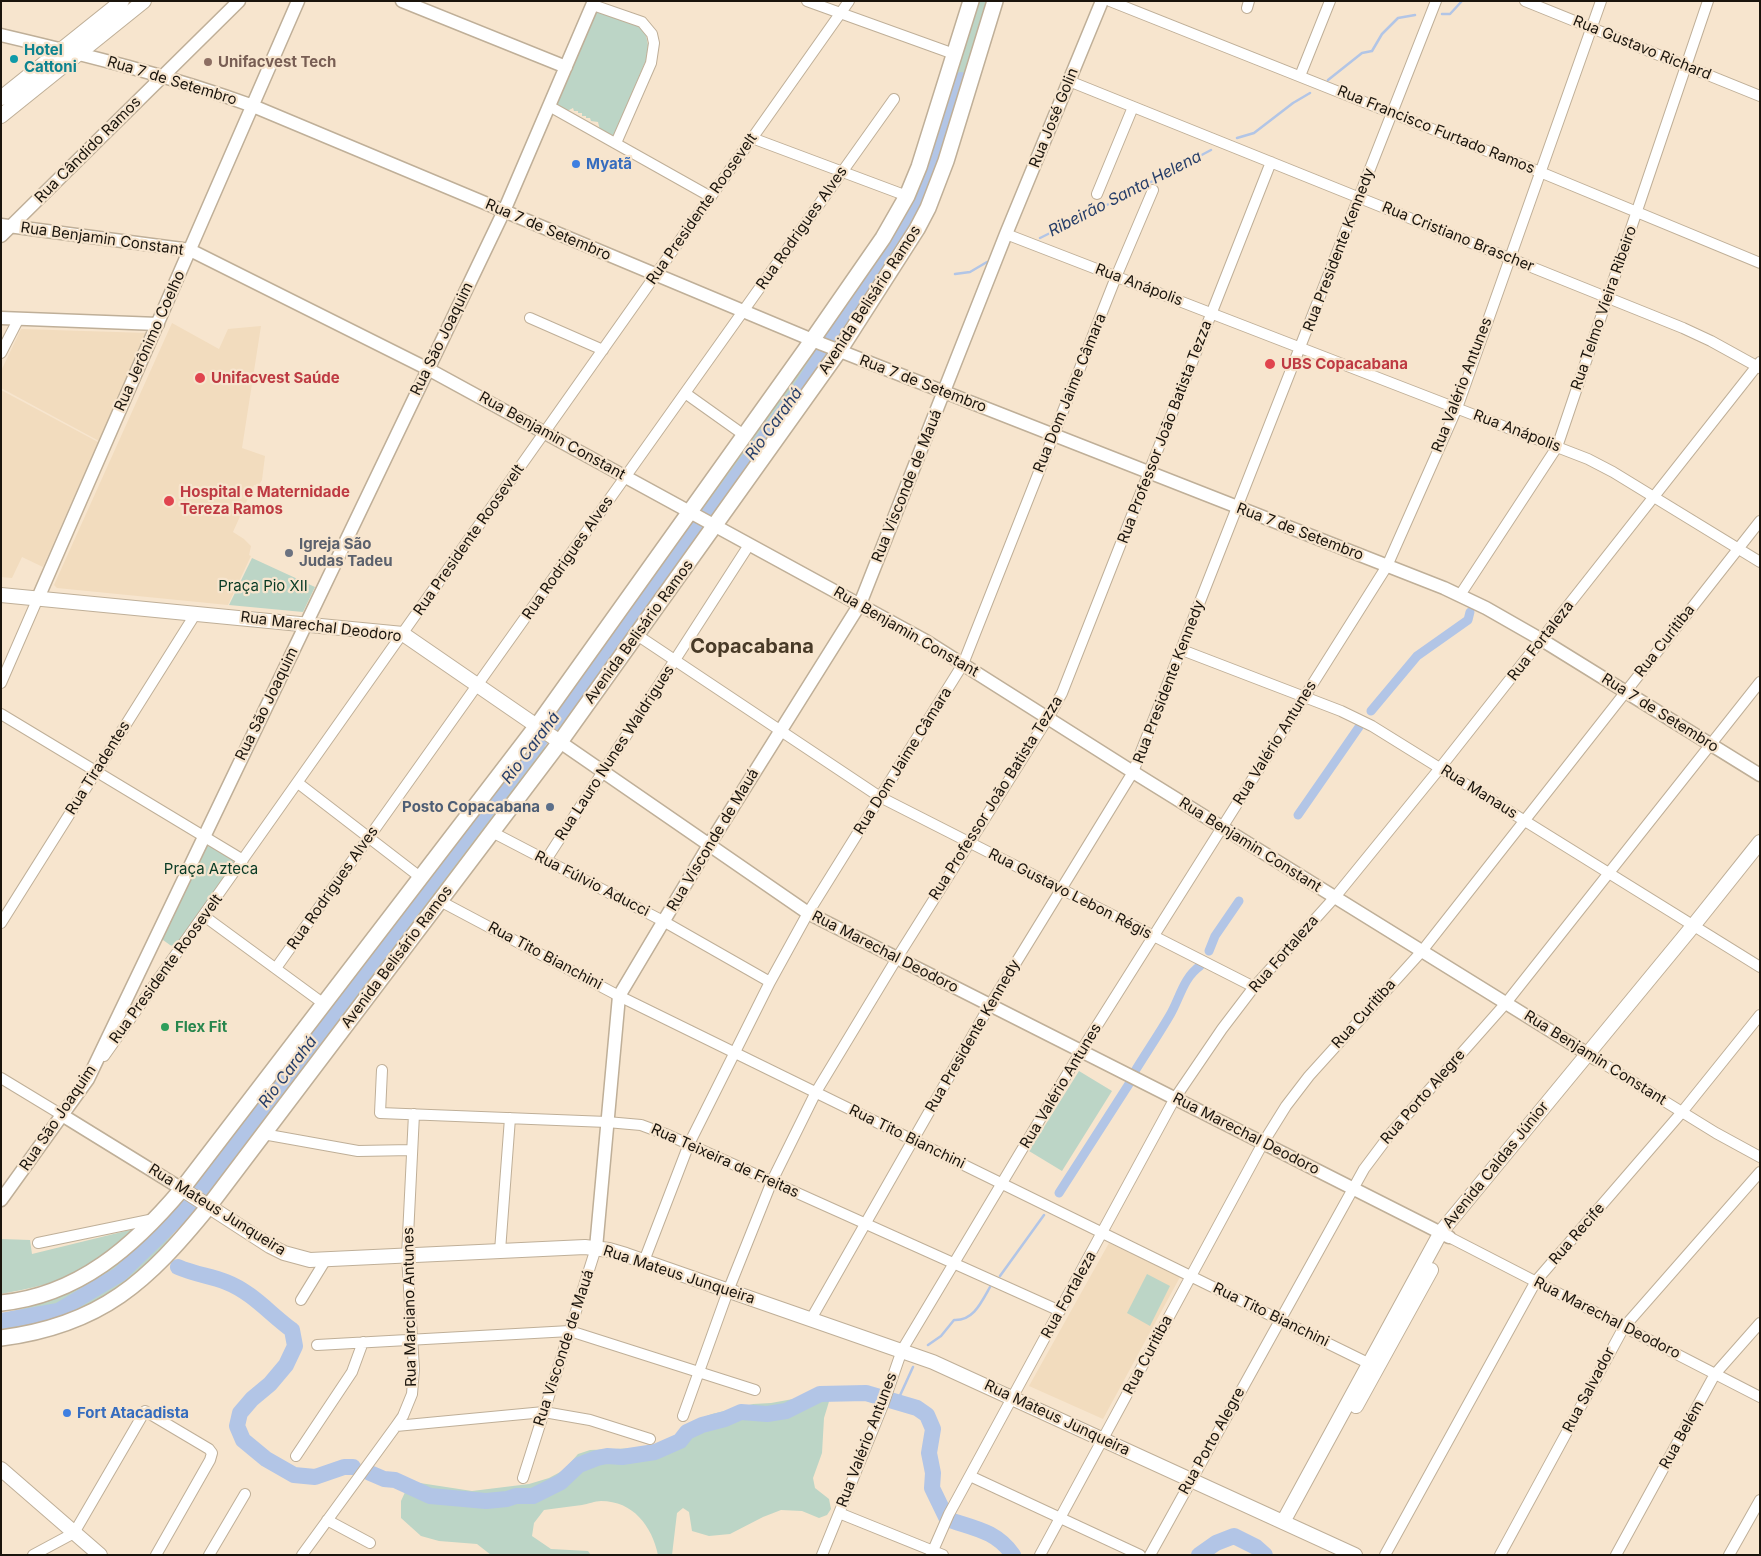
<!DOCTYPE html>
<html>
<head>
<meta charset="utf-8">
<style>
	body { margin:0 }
	#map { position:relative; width:1761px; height:1556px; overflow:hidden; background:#f7e5ce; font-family:Inter,sans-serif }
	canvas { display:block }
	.frame { position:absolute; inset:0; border:2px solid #1a140c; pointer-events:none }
</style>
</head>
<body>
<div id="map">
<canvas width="1761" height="1556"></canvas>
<div class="frame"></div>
</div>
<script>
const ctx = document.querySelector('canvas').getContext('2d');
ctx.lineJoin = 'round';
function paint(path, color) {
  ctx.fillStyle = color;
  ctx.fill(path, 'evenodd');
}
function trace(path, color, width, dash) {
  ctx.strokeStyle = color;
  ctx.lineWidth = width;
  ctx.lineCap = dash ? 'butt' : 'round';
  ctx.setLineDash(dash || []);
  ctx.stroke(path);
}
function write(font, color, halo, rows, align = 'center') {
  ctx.font = font + ' Inter,sans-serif';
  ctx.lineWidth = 4.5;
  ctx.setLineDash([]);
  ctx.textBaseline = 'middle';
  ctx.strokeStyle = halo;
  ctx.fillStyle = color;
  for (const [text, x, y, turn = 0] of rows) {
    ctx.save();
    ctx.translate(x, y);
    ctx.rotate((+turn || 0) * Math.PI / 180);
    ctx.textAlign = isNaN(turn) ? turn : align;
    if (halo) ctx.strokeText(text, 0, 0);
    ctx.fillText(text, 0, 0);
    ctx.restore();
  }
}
const built = new Path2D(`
	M 172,323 L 219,349 L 228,329 L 261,326 L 242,448 L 265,456 L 262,480 L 258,486 L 254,485 L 233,532 L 244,539 L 251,546 L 249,555 L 251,556 L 228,605 L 57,588 L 54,585 Z
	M 21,329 L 148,333 L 99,441 L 1,388 L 1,371 Z
	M 1,390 L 98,442 L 43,567 L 22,557 L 12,578 L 1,577 Z
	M 1109,1243 L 1180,1277 L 1103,1419 L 1029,1386 Z`);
const green = new Path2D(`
	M 979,1 L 988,1 L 929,194 L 838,345 L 825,336 L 875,261 L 931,151 Z
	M 596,11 L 634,22 L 645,31 L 648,45 L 646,60 L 614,135 L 611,136 L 600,130 L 598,122 L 591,121 L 590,118 L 586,118 L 586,116 L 582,116 L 582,113 L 578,113 L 578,111 L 574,111 L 573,108 L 567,111 L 556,104 Z
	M 816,352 L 826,356 L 825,360 L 713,519 L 702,512 L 702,509 L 812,353 Z
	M 693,521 L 707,530 L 557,740 L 543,730 L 690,522 Z
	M 252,558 L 315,587 L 303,612 L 229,605 Z
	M 534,740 L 548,749 L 207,1198 L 190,1185 Z
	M 204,836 L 243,860 L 180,949 L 170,945 L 156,935 Z
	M 1079,1071 L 1112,1091 L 1062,1171 L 1029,1151 Z
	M 182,1198 L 195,1207 L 156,1255 L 143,1268 L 113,1292 L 80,1311 L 1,1334 L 1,1314 C 76,1298 136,1259 182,1198 Z
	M 134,1229 C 124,1239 114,1249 103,1258 C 76,1279 34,1288 1,1294 L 1,1239 L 30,1240 L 32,1254 Z
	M 1147,1274 L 1170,1286 L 1150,1326 L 1127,1313 Z
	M 827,1388 L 831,1395 L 824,1418 L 822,1453 L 813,1478 L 815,1488 L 829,1499 L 831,1509 L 827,1515 L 819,1518 L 802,1511 L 781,1510 L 763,1517 L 730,1534 L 709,1536 L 692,1531 L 689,1512 L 683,1508 L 677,1513 L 672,1555 L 658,1555 C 652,1526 633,1501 601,1501 C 595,1501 588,1504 582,1505 C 569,1507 556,1508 544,1510 L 534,1523 L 532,1536 L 551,1549 L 588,1551 L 591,1555 L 491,1555 L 477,1544 L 439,1541 L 421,1536 L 401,1518 L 401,1501 L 406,1490 L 420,1483 L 472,1491 L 529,1484 L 549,1478 L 564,1470 L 578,1454 L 590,1450 L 638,1448 L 659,1443 L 680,1434 L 698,1419 L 712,1414 L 753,1404 L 771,1403 L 793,1399 Z`);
const stream = new Path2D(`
	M 1442,14 L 1450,14 L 1462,1
	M 1328,80 L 1362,53 L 1372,51 L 1382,34 L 1398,18 L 1415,15
	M 1237,138 L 1254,133 L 1293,103 L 1310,93
	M 1040,238 L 1119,199 L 1211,150
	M 874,273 L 880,276
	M 955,274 L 970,272 L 987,262
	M 1000,1276 L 1044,1215
	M 928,1345 L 941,1336 L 954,1320 C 973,1321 981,1303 990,1287
	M 897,1402 L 913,1367`);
const canal = new Path2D(`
	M 1371,711 L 1417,656 L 1468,620 L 1470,612
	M 1298,815 L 1359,727
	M 1209,951 L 1215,936 L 1239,901
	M 1135,1071 C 1146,1053 1159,1034 1170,1015 C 1180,998 1183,978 1200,966
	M 1059,1193 L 1129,1084`);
const river = new Path2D(`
	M 178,1267 C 194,1274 210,1276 226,1282 C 252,1292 270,1314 292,1330 L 295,1346 L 286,1365 L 270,1384 L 252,1399 L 240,1413 L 237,1426 L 243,1440 L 266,1459 L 294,1475 L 315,1477 L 344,1467 L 353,1467
	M 1,1321 L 58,1311 L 120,1274 L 183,1213 L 650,594 L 797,394 L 887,254 L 920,196 L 961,80
	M 370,1473 L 384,1479 L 395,1480 L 430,1496 L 486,1501 L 507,1499 L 516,1496 L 533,1496 L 561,1482 L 579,1465 L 597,1458 L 607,1456 L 622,1457 L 655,1452 L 680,1441 L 687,1432 L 702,1425 L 725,1419 L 741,1412 L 767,1414 L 786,1411 L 820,1394 L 866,1393 L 917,1408 L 927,1415 L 933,1429 L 929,1453 L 933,1473 L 932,1488 L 947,1519 C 972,1528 996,1530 1013,1555
	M 1199,1555 L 1216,1543 L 1234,1536 L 1256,1547 L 1265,1555`);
const minor = new Path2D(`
	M 807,1 L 954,54
	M 1110,1 L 1540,172 L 1760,263
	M 1525,1 L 1760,96
	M 593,5 L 642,22 L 652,34 L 654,43 L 651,63 L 616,143
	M 1247,8 L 1249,1
	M 1300,76 L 1330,1
	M 1069,81 L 1683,328 L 1711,341 L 1760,368
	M 549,106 L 711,197
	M 752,138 L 907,196
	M 1097,194 L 1133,107
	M 1006,234 L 1588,459 L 1613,472 L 1760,562
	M 530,318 L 603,350
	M 1,353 L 19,318
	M 685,393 L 744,435
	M 1460,595 L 1557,447 L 1708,1
	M 637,635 L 880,797 L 1254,987
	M 1182,650 L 1341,711 L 1372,726 L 1760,967
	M 1,683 L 38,598
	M 1,714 L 243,860
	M 298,783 L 420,877
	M 492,832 L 663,921 L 770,982
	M 546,860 L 749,545
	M 440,901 L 619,996 L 1374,1366
	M 204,916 L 324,1004
	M 1,923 L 196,613
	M 276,968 L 894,99
	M 104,1056 L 849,1
	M 1596,1059 L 1716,1133 L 1760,1157
	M 382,1070 L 380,1113 L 607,1122 L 641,1125 L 668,1135 L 1060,1311
	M 1,1078 L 62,1115
	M 263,1134 L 358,1151 L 412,1150
	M 1449,1237 L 1760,1397
	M 38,1243 L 154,1219
	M 500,1251 L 510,1118
	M 644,1261 L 689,1144 L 770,982 L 808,913 L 963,664 L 1116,277 L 1153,190
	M 301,1300 L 325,1261
	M 811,1319 L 990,1005 L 1133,772 L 1436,1
	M 317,1345 L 570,1331 L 755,1390
	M 683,1416 L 728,1291 L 772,1181 L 816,1092 L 897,958 L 1048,718 L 1062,693 L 1271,162
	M 396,1426 L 544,1412 L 590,1420 L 650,1439
	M 296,1456 L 352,1372 L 363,1342
	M 970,1476 L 1140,1555
	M 523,1478 L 596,1248
	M 839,1513 L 943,1555
	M 327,1520 L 370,1543
	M 33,1555 L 74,1533 L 145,1411 L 209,1449 L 212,1453 L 210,1460 L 156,1555
	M 209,1555 L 245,1494
	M 302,1555 L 396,1426 L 403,1416 L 412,1394 L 414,1369 L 407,1256 L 414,1114
	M 822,1555 L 883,1405 L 902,1350 L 1081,1051 L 1387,566 L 1457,408 L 1601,1
	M 931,1555 L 949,1514 L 1175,1098 L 1222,1029 L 1254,987 L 1335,897 L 1440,768 L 1760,362
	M 1040,1555 L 1263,1143 L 1286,1106 L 1309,1076 L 1422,951 L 1760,521
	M 1150,1555 L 1364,1169 L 1391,1133 L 1506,1003 L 1760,682
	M 1385,1555 L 1536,1281 L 1682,1112 L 1760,1015
	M 1500,1555 L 1624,1327 L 1760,1172
	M 1616,1555 L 1715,1374 L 1760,1323
	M 1729,1555 L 1760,1500`);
const tertiary = new Path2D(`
	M 402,1 L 566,67
	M 1,35 C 86,55 171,76 253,106 L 822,344 L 1444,588 L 1486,608 L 1542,640 L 1760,775
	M 1,225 L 190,250 L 428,369 L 926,641 L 1133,772 L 1596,1059
	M 1,236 L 239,1
	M 1,318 L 158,324
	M 38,598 L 298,1
	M 560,742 L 808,913 L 1449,1237
	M 62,1115 L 182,1189
	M 1,1200 L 88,1079 L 504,211 L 594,1
	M 596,1248 L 619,996 L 709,845 L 860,604 L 1006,234 L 1102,1`);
const secondary = new Path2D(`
	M 1,98 L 122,1
	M 1,116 L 144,1
	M 1,595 L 403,634 L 560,742
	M 182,1189 L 270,1246 L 284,1253 L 310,1260 L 585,1247 L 609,1250 L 626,1255 L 933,1362 L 1355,1555
	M 1356,1406 L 1431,1270
	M 1,1469 L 100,1555
	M 1283,1522 L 1441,1232 L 1693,926 L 1760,842`);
const primary = new Path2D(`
	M 1,1303 C 79,1295 134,1246 182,1189 L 539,723 L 806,349 L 883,238 L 907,196 L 919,167 L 971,1
	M 1,1338 C 102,1325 148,1281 209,1206 L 560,742 L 839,351 L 917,229 L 928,208 L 946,161 L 995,1`);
const markers = [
	[14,59,5,"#0f9aa8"],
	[208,62,5,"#8d6e63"],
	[576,164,5,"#3f7fe0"],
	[1270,364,6,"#e0444e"],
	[200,378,6,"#e0444e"],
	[169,501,6,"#e0444e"],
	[289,553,5,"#6b7280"],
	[550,807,5,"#5c6f8a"],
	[165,1027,5,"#2e9e5b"],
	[67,1413,5,"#3f7fe0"]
];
const streetNames = [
	["Rua Gustavo Richard",1642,48,22],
	["Rua 7 de Setembro",172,81,17],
	["Rua José Golin",1054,118,-68],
	["Rua Francisco Furtado Ramos",1436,130,22],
	["Rua Cândido Ramos",88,150,-45],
	["Rua Presidente Roosevelt",702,209,-55],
	["Rua Rodrigues Alves",802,228,-55],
	["Rua 7 de Setembro",548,230,23],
	["Rua Cristiano Brascher",1458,237,22],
	["Rua Benjamin Constant",102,239,8],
	["Rua Presidente Kennedy",1339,250,-69],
	["Rua Anápolis",1139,285,21],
	["Avenida Belisário Ramos",870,300,-57],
	["Rua Telmo Vieira Ribeiro",1604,308,-71],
	["Rua São Joaquim",442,339,-64],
	["Rua Jerônimo Coelho",150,341,-66],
	["Rua 7 de Setembro",923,384,21],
	["Rua Valério Antunes",1462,385,-69],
	["Rua Dom Jaime Câmara",1070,393,-68],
	["Rua Anápolis",1517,431,21],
	["Rua Professor João Batista Tezza",1165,432,-69],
	["Rua Benjamin Constant",552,436,29],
	["Rua Visconde de Mauá",907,486,-68],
	["Rua 7 de Setembro",1300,532,21],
	["Rua Presidente Roosevelt",469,540,-55],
	["Rua Rodrigues Alves",568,558,-55],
	["Rua Marechal Deodoro",321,627,7],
	["Avenida Belisário Ramos",639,632,-54],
	["Rua Benjamin Constant",906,632,30],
	["Rua Fortaleza",1541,641,-52],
	["Rua Curitiba",1665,641,-52],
	["Rua Presidente Kennedy",1169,682,-69],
	["Rua São Joaquim",267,704,-64],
	["Rua 7 de Setembro",1660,713,32],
	["Rua Valério Antunes",1275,743,-58],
	["Rua Lauro Nunes Waldrigues",615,753,-57],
	["Rua Dom Jaime Câmara",903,761,-58],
	["Rua Tiradentes",98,768,-58],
	["Rua Manaus",1479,792,32],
	["Rua Professor João Batista Tezza",996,798,-58],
	["Rua Visconde de Mauá",713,840,-59],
	["Rua Benjamin Constant",1250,845,32],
	["Rua Fúlvio Aducci",592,884,27],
	["Rua Rodrigues Alves",333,888,-55],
	["Rua Gustavo Lebon Régis",1070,894,27],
	["Rua Marechal Deodoro",885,952,27],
	["Rua Fortaleza",1284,954,-49],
	["Rua Tito Bianchini",545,956,28],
	["Avenida Belisário Ramos",397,957,-53],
	["Rua Presidente Roosevelt",166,969,-54],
	["Rua Curitiba",1364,1014,-48],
	["Rua Presidente Kennedy",973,1036,-60],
	["Rua Benjamin Constant",1595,1058,32],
	["Rua Valério Antunes",1061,1086,-59],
	["Rua Porto Alegre",1423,1097,-49],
	["Rua São Joaquim",58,1118,-56],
	["Rua Marechal Deodoro",1246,1134,27],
	["Rua Tito Bianchini",907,1137,26],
	["Rua Teixeira de Freitas",725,1161,24],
	["Avenida Caldas Júnior",1496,1165,-51],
	["Rua Mateus Junqueira",217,1210,32],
	["Rua Recife",1577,1234,-49],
	["Rua Mateus Junqueira",679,1275,18],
	["Rua Fortaleza",1069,1295,-61],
	["Rua Marciano Antunes",410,1307,-91],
	["Rua Tito Bianchini",1271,1315,26],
	["Rua Marechal Deodoro",1607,1318,27],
	["Rua Visconde de Mauá",564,1348,-72],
	["Rua Curitiba",1148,1355,-62],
	["Rua Salvador",1589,1390,-62],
	["Rua Mateus Junqueira",1057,1418,25],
	["Rua Belém",1682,1435,-61],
	["Rua Valério Antunes",867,1440,-69],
	["Rua Porto Alegre",1212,1441,-61]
];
const cultureNames = [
	["Hotel",24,50],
	["Cattoni",24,67]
];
const educationNames = [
	["Unifacvest Tech",218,62]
];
const shopNames = [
	["Myatã",586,164],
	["Fort Atacadista",77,1413]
];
const healthNames = [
	["UBS Copacabana",1281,364],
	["Unifacvest Saúde",211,378],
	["Hospital e Maternidade",180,492],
	["Tereza Ramos",180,509]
];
const worshipNames = [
	["Igreja São",299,544],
	["Judas Tadeu",299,561]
];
const parkNames = [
	["Praça Pio XII",263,586],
	["Praça Azteca",211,869]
];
const serviceNames = [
	["Posto Copacabana",540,807]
];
const leisureNames = [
	["Flex Fit",175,1027]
];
const waterNames = [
	["Ribeirão Santa Helena",1125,194,-27],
	["Rio Carahá",774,424,-54],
	["Rio Carahá",531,748,-53],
	["Rio Carahá",288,1072,-53]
];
const districtNames = [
	["Copacabana",752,647]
];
paint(built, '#f2dcbe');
paint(green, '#bcd5c6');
trace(stream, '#b2c5e6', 2.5);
trace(canal, '#b2c5e6', 9);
trace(river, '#b2c5e6', 16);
trace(minor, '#bfaf98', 12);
trace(tertiary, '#bfaf98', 15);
trace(secondary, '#bfaf98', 16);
trace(primary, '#bfaf98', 18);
trace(minor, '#fff', 10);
trace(tertiary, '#fff', 12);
trace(secondary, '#fff', 14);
trace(primary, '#fff', 15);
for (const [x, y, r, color] of markers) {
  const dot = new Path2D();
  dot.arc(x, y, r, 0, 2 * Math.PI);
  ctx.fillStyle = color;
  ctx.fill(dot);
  trace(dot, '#f7e5ce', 2);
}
write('15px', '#1a140c', '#f7e5ce', streetNames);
write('bold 15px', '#0d838f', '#f7e5ce', cultureNames, 'left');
write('bold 15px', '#785e54', '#f7e5ce', educationNames, 'left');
write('bold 15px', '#366cbe', '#f7e5ce', shopNames, 'left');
write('bold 15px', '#be3a42', '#f7e5ce', healthNames, 'left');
write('bold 15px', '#5b616d', '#f7e5ce', worshipNames, 'left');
write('15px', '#083a24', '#f7e5ce', parkNames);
write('bold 15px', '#4e5e75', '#f7e5ce', serviceNames, 'right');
write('bold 15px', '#27864d', '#f7e5ce', leisureNames, 'left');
write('italic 16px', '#253d68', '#f7e5ce', waterNames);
write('bold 20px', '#483a27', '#f7e5ce', districtNames);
</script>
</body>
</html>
